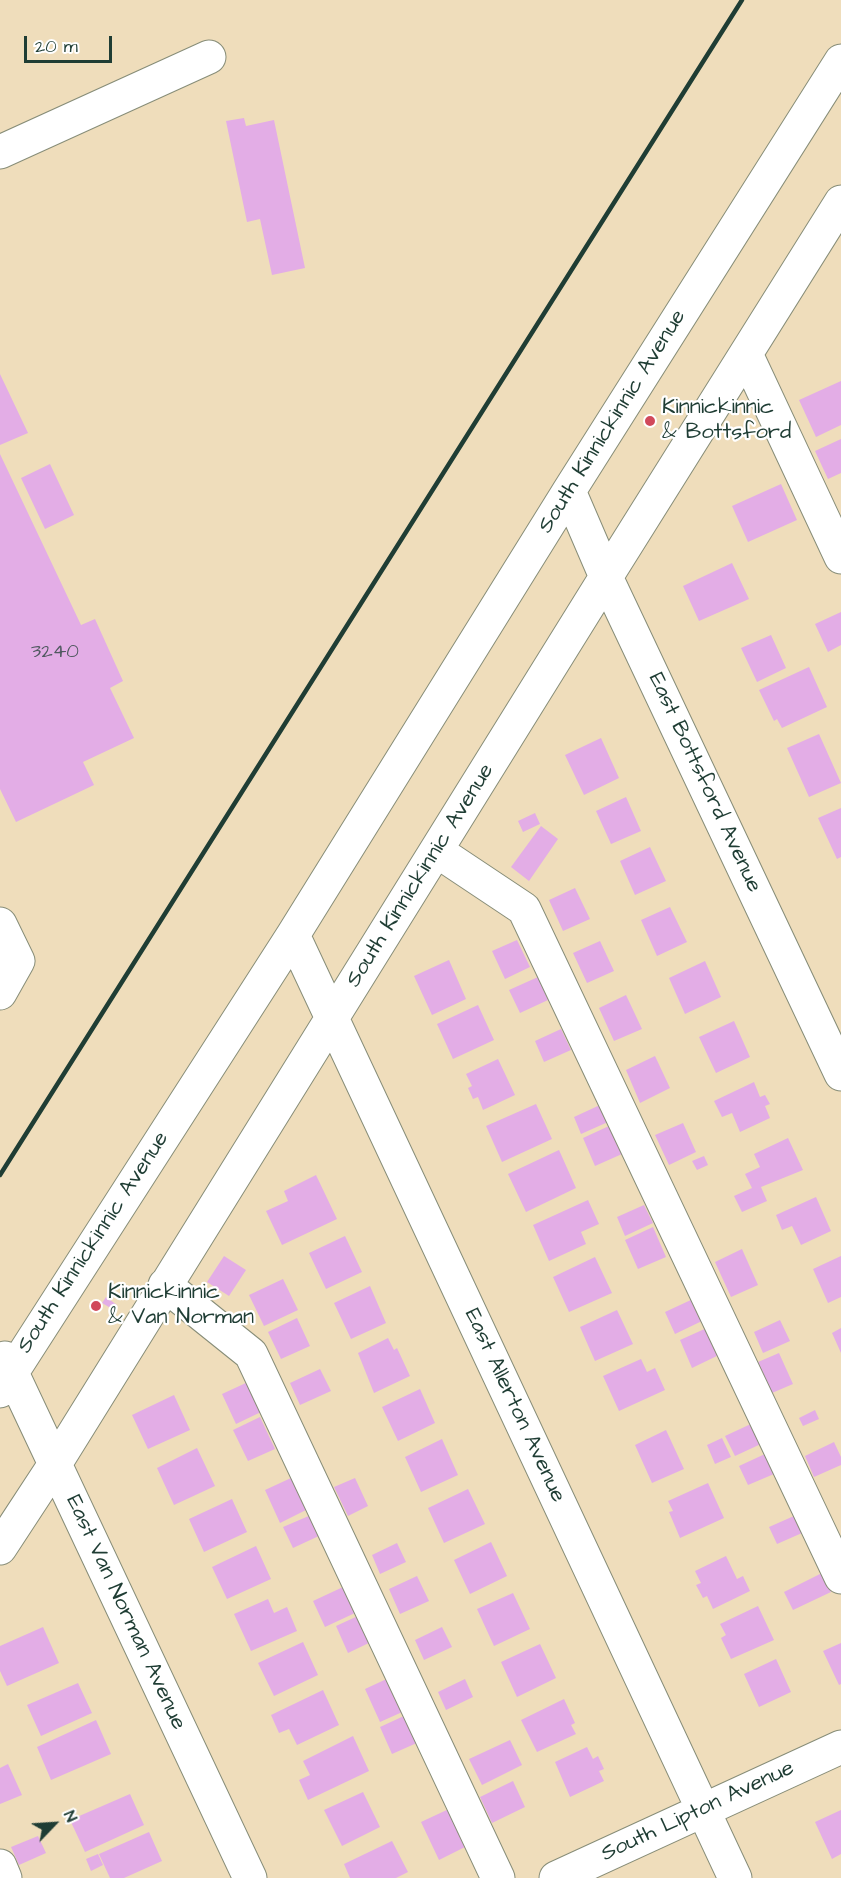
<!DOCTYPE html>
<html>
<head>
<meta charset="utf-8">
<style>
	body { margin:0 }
	#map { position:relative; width:841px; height:1878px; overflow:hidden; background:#efddbb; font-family:"Architects Daughter",sans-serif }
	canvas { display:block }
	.north { position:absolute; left:24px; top:1794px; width:60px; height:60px; -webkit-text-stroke:4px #fff; paint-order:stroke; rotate:65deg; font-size:16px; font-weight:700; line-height:24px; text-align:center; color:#1f3d34 }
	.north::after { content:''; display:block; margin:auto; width:21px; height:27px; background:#1f3d34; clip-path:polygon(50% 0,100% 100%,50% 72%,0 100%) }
	.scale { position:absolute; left:24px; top:36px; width:88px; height:27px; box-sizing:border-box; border:3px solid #1f3d34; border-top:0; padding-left:8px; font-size:18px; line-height:21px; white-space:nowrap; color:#1f3d34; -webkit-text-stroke:4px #fff; paint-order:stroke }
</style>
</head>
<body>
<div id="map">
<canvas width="841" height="1878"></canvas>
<div class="north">N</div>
<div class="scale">20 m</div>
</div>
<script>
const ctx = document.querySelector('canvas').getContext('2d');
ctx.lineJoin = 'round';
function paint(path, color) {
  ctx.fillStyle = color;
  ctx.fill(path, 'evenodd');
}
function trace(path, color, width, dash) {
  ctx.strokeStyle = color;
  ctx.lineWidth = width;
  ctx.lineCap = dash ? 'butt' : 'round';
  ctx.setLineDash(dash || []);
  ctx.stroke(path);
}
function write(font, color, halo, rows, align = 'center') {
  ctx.font = font + ' "Architects Daughter",sans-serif';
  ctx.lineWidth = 4.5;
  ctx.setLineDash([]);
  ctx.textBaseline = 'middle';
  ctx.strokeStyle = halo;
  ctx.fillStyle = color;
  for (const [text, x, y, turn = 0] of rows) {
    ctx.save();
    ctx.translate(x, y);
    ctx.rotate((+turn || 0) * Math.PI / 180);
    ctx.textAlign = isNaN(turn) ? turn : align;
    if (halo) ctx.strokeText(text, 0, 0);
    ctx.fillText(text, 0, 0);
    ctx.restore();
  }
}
const building = new Path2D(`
	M 244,118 L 246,126 L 274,120 L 305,268 L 272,275 L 260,219 L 247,222 L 226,121 Z
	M 0,374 L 28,433 L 0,445 Z
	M 841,381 L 841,425 L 816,437 L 799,400 Z
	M 841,439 L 841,473 L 828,479 L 815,451 Z
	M 0,454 L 81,625 L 95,619 L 123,681 L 110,688 L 134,738 L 83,762 L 94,785 L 16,822 L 0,789 Z
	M 50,464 L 74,515 L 45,529 L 21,478 Z
	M 781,484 L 797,520 L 748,542 L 732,506 Z
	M 732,563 L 749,599 L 699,621 L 683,586 Z
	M 841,612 L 841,645 L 828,652 L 815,624 Z
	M 771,635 L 786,668 L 757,682 L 741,648 Z
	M 809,667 L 827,707 L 782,728 L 777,719 L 774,721 L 759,690 Z
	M 819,734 L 841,783 L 809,797 L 787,748 Z
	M 601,738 L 619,778 L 584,795 L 565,755 Z
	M 626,797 L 641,831 L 611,844 L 596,811 Z
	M 841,808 L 841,857 L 837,859 L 818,818 Z
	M 535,813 L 540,824 L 523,832 L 518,821 Z
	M 541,826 L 558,839 L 529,881 L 511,867 Z
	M 650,847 L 666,881 L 635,895 L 620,861 Z
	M 575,888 L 590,919 L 563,931 L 549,900 Z
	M 670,907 L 687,942 L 657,956 L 641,920 Z
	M 517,940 L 530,967 L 505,979 L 492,951 Z
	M 600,941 L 614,971 L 587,983 L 573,953 Z
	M 449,960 L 466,999 L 432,1015 L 414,976 Z
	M 705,961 L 721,997 L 685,1014 L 669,978 Z
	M 538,977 L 548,1000 L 520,1013 L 509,990 Z
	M 626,995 L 642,1029 L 614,1041 L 599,1008 Z
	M 478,1005 L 494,1040 L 453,1059 L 437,1024 Z
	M 734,1021 L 750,1057 L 716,1073 L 699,1037 Z
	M 561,1029 L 571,1050 L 544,1062 L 535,1041 Z
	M 655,1056 L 670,1088 L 640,1103 L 626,1070 Z
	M 498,1059 L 515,1095 L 483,1110 L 478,1097 L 473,1099 L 468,1088 L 472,1086 L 466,1074 Z
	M 754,1082 L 760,1097 L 765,1095 L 770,1104 L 765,1106 L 770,1118 L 740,1132 L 732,1113 L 722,1117 L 714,1101 Z
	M 536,1104 L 552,1139 L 502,1162 L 486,1126 Z
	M 600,1105 L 608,1122 L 581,1134 L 574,1117 Z
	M 683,1123 L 696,1152 L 669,1165 L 655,1135 Z
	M 609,1126 L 622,1154 L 595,1166 L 583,1138 Z
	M 788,1138 L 803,1170 L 761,1187 L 767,1201 L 742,1212 L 734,1196 L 752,1188 L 745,1174 L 760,1167 L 754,1154 Z
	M 559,1150 L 576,1188 L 526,1212 L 508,1174 Z
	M 704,1156 L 708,1165 L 697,1170 L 692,1161 Z
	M 316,1175 L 337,1219 L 282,1245 L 266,1211 L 288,1201 L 284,1191 Z
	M 816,1197 L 831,1231 L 801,1245 L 792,1226 L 782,1230 L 776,1215 Z
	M 588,1200 L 599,1224 L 581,1232 L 586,1244 L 549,1261 L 533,1225 Z
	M 644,1205 L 653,1223 L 625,1236 L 617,1217 Z
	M 653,1227 L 666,1257 L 638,1269 L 625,1240 Z
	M 345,1236 L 362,1272 L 326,1289 L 309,1253 Z
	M 742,1249 L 758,1285 L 731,1297 L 715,1262 Z
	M 224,1256 L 246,1270 L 229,1296 L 207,1282 Z
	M 841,1256 L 841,1297 L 828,1303 L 813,1269 Z
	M 595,1257 L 612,1293 L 569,1312 L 553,1277 Z
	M 283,1279 L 298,1310 L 264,1326 L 249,1295 Z
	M 370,1286 L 386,1323 L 351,1339 L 334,1303 Z
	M 106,1297 L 117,1305 L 114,1310 L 102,1303 Z
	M 693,1299 L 702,1321 L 675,1334 L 665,1312 Z
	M 617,1310 L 633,1344 L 595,1361 L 580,1327 Z
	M 297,1318 L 310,1346 L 281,1359 L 268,1332 Z
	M 780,1320 L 790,1341 L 763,1353 L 754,1332 Z
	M 709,1327 L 721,1354 L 692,1368 L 680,1340 Z
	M 841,1328 L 841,1353 L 832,1333 Z
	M 388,1338 L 394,1350 L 397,1348 L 410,1376 L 374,1393 L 358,1353 Z
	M 779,1353 L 793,1384 L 772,1393 L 758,1362 Z
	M 641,1359 L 647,1372 L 655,1368 L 665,1390 L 619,1411 L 603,1376 Z
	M 320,1369 L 331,1391 L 300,1405 L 290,1383 Z
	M 248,1382 L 261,1412 L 236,1424 L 222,1394 Z
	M 420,1389 L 435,1423 L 398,1441 L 382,1407 Z
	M 174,1395 L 190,1430 L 148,1449 L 132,1415 Z
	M 815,1410 L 819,1419 L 803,1426 L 799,1418 Z
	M 260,1417 L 275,1449 L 248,1461 L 233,1430 Z
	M 753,1423 L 763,1443 L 735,1456 L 725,1436 Z
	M 666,1430 L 684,1469 L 652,1483 L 635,1445 Z
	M 722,1438 L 731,1457 L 715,1464 L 707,1445 Z
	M 442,1439 L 458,1475 L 421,1492 L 405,1457 Z
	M 834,1442 L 841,1457 L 841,1465 L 814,1477 L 805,1456 Z
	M 197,1448 L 215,1486 L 174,1505 L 157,1468 Z
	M 765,1454 L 774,1474 L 748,1485 L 739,1466 Z
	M 291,1478 L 306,1510 L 280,1523 L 265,1490 Z
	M 355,1478 L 368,1506 L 348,1516 L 334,1487 Z
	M 708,1483 L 724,1518 L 680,1538 L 669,1512 L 673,1511 L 668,1501 Z
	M 468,1489 L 485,1524 L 444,1543 L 428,1508 Z
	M 232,1499 L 247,1532 L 204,1552 L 189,1519 Z
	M 311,1515 L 321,1535 L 293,1548 L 283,1527 Z
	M 794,1516 L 802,1533 L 777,1544 L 769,1527 Z
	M 491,1542 L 507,1576 L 470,1594 L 454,1560 Z
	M 397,1543 L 406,1562 L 380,1574 L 372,1555 Z
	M 256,1546 L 271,1579 L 227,1599 L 212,1567 Z
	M 726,1556 L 737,1579 L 743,1576 L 750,1591 L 713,1609 L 707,1596 L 703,1598 L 696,1585 L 701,1583 L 695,1571 Z
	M 822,1573 L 831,1592 L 793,1610 L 784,1592 Z
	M 417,1576 L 429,1601 L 400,1614 L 389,1589 Z
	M 343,1587 L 355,1613 L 325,1627 L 313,1601 Z
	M 513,1593 L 530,1629 L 494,1646 L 477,1609 Z
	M 268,1599 L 274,1613 L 287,1607 L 297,1631 L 251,1651 L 234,1614 Z
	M 758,1606 L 774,1640 L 731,1659 L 721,1638 L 726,1635 L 720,1624 Z
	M 360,1615 L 373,1641 L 348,1653 L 336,1626 Z
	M 43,1627 L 59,1663 L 7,1686 L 0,1671 L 0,1646 Z
	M 442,1627 L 452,1647 L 424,1660 L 415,1640 Z
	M 303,1642 L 318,1675 L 274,1696 L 258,1663 Z
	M 841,1643 L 841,1684 L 839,1685 L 823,1651 Z
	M 540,1644 L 556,1678 L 517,1697 L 501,1662 Z
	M 776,1659 L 791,1692 L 759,1707 L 744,1674 Z
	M 393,1676 L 409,1709 L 380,1722 L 365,1689 Z
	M 465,1679 L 473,1697 L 446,1710 L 438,1692 Z
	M 78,1683 L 92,1713 L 41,1736 L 27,1705 Z
	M 323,1690 L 339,1725 L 297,1745 L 289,1729 L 279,1733 L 271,1715 Z
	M 564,1699 L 575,1723 L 571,1725 L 576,1734 L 537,1752 L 521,1720 Z
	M 406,1715 L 419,1742 L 392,1754 L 380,1727 Z
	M 96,1720 L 111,1754 L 51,1780 L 37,1747 Z
	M 353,1736 L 369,1771 L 308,1800 L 299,1780 L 310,1775 L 303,1761 Z
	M 510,1740 L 522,1765 L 482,1785 L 469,1759 Z
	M 587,1747 L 593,1759 L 598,1756 L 604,1769 L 599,1771 L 604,1781 L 570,1797 L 555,1762 Z
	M 8,1764 L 22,1795 L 0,1804 L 0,1768 Z
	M 513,1781 L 525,1807 L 492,1823 L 480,1797 Z
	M 363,1792 L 380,1827 L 342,1846 L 324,1810 Z
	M 130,1794 L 144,1825 L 85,1852 L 70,1820 Z
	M 451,1808 L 469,1845 L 439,1860 L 421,1822 Z
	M 841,1810 L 841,1854 L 832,1859 L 815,1822 Z
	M 149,1832 L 162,1861 L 124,1878 L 110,1878 L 99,1854 Z
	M 38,1836 L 46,1853 L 19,1865 L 11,1847 Z
	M 392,1841 L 408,1872 L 396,1878 L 350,1878 L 344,1864 Z
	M 98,1854 L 103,1865 L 91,1871 L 86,1859 Z`);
const minor = new Path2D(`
	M 0,152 L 209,57
	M 746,354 L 841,557
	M 569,491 L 606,577 L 841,1074
	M 437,851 L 524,909 L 841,1577
	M 0,924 L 18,961 L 0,993
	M 293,935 L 735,1878
	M 165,1285 L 251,1354 L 498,1878
	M 5,1358 L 250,1878
	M 0,1391 L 293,935 L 569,491 L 841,61
	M 0,1548 L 55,1464 L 606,577 L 841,202
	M 0,1866 L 5,1878
	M 556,1878 L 841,1747`);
const rail = new Path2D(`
	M 0,1175 L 742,0`);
const markers = [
	[650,421,6,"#d1495b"],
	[96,1306,6,"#d1495b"]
];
const numberNames = [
	["3240",55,653]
];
const poiNames = [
	["Kinnickinnic",662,408],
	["& Bottsford",662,433],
	["Kinnickinnic",108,1293],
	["& Van Norman",108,1318]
];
const streetNames = [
	["South Kinnickinnic Avenue",613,422,-58],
	["East Bottsford Avenue",704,783,65],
	["South Kinnickinnic Avenue",421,876,-58],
	["South Kinnickinnic Avenue",94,1243,-57],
	["East Allerton Avenue",514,1406,65],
	["East Van Norman Avenue",125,1613,65],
	["South Lipton Avenue",698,1812,-25]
];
paint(building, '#e3ade6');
trace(minor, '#878d78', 35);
trace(minor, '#fff', 33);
trace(rail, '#1f3d34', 4.5);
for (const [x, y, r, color] of markers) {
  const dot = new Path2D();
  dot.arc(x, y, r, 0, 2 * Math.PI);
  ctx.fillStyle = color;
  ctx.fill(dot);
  trace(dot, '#fff', 2);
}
write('20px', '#505960', null, numberNames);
write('22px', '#1f3d34', '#fff', poiNames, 'left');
write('22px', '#1f3d34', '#fff', streetNames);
</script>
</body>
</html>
